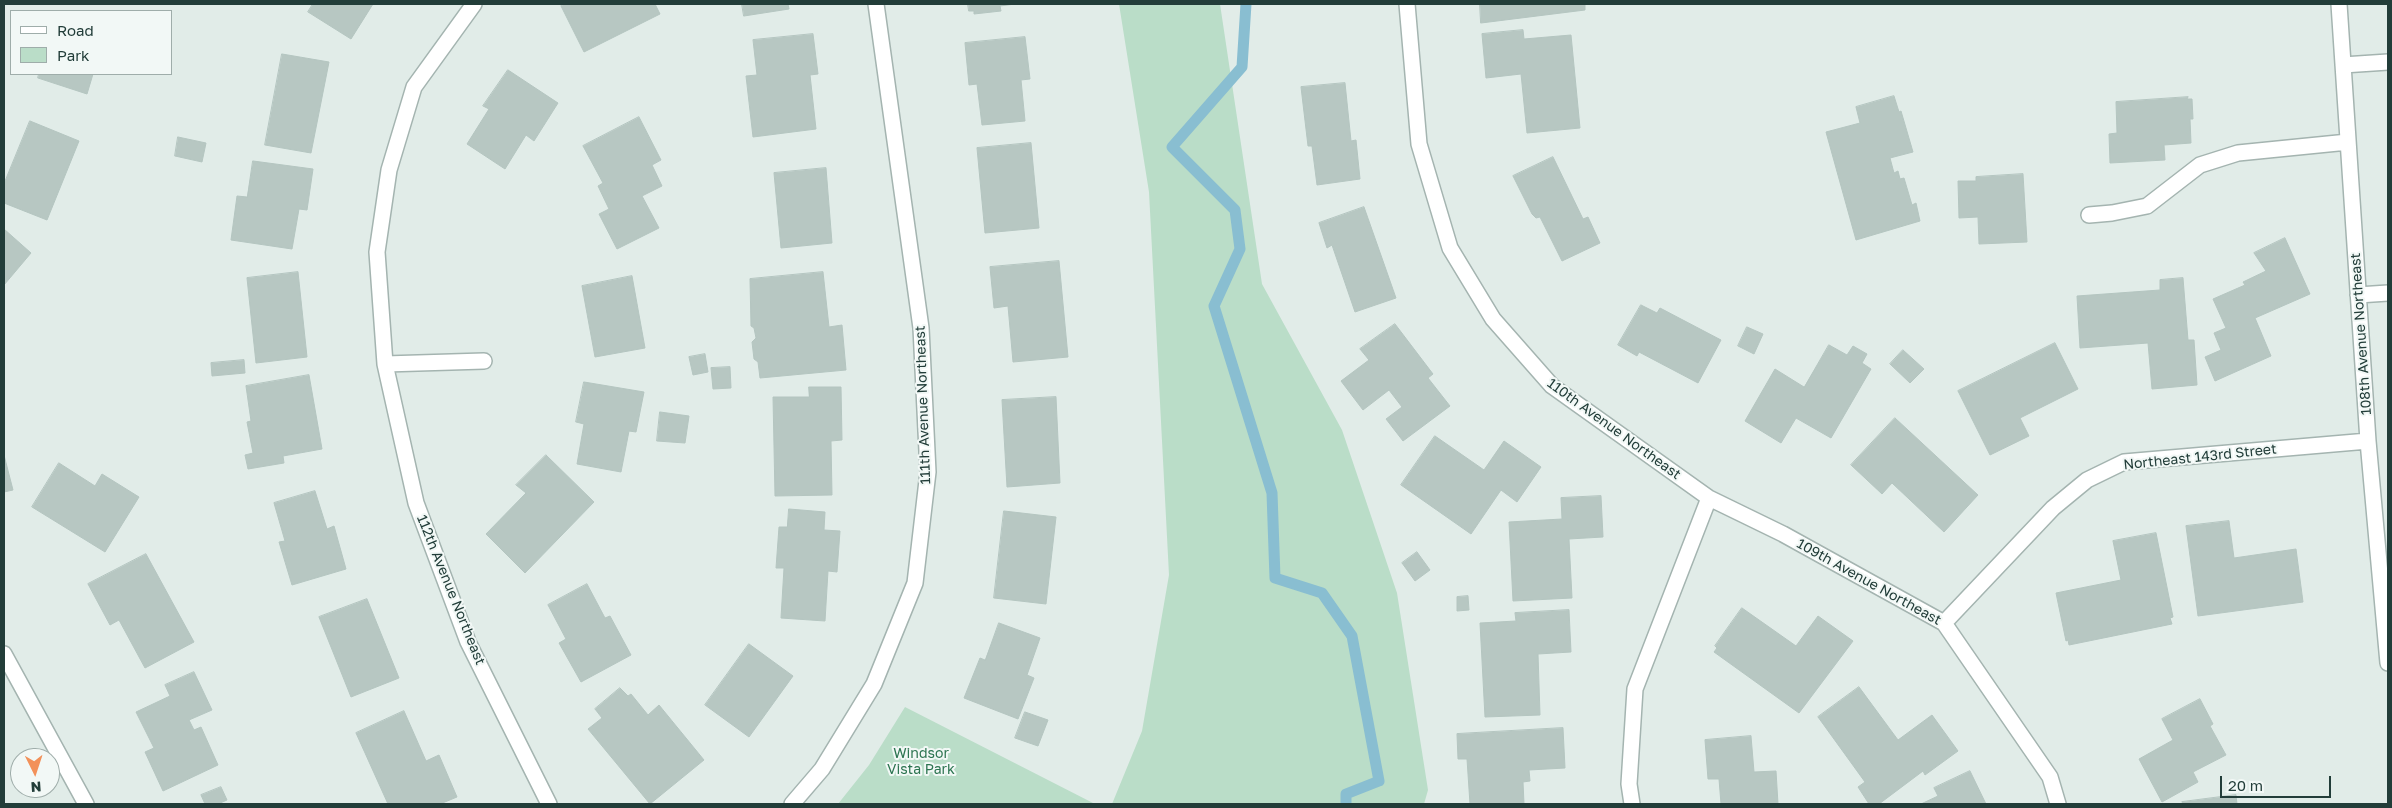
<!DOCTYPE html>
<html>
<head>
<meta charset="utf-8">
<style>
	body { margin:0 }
	#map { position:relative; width:2392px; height:808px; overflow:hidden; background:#e1ece8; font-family:"Golos Text",sans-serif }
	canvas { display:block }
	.frame { position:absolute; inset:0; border:5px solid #223d39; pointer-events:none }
	.legend { position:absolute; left:10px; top:10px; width:162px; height:65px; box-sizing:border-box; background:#f2f8f6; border:1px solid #9fadaa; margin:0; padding:6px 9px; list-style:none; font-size:15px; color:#223d39 }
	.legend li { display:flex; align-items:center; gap:10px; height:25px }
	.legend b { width:25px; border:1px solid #9fadaa }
	.north { position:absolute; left:10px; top:748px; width:50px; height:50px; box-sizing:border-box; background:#f2f8f6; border:1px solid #9fadaa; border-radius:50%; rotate:176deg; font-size:14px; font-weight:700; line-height:20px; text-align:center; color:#223d39 }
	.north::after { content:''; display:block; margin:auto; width:18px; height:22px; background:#f2915a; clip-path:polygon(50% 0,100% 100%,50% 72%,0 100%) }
	.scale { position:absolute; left:2220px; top:776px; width:111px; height:22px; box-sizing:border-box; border:2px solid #223d39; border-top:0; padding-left:6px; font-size:15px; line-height:18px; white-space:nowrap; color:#223d39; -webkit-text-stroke:4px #f2f8f6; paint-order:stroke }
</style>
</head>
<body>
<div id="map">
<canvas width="2392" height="808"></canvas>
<div class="frame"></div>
<ul class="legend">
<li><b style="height:6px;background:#fff"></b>Road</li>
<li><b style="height:14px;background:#baddc8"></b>Park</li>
</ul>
<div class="north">N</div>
<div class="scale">20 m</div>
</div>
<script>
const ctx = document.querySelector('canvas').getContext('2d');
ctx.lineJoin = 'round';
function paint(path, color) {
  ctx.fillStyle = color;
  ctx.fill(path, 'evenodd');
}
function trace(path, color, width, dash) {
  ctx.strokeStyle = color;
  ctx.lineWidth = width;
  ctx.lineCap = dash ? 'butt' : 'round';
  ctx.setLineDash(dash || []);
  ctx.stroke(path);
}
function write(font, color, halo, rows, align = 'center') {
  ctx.font = font + ' "Golos Text",sans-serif';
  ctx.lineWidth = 4;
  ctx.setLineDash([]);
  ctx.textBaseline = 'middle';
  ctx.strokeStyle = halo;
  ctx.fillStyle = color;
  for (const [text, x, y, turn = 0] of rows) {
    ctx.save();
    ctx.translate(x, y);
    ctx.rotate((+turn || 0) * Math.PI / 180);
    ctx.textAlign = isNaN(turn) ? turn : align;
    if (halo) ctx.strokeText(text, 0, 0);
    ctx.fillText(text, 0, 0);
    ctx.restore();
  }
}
const green = new Path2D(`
	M 1119,4 L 1220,4 L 1262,284 L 1342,430 L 1397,593 L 1428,790 L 1424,804 L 1112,804 L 1142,731 L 1169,575 L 1149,192 Z
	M 905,707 L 1093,803 L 1095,804 L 838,804 L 869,765 Z`);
const stream = new Path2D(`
	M 1246,4 L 1242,67 L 1172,147 L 1235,210 L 1240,249 L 1214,306 L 1272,493 L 1275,578 L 1322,593 L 1352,636 L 1379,781 L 1346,794 L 1346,804`);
const building = new Path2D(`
	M 313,4 L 373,4 L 351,39 L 308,12 Z
	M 565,4 L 655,4 L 660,14 L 584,52 L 561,6 Z
	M 742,4 L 788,4 L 789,9 L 744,16 Z
	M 968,4 L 1015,4 L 1000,6 L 1001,11 L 974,14 L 974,11 L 969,11 Z
	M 1480,4 L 1585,4 L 1585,10 L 1481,23 Z
	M 1523,30 L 1524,39 L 1571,35 L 1580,128 L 1527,133 L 1521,74 L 1486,78 L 1482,34 Z
	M 813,34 L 818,74 L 810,75 L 816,129 L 753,137 L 746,76 L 757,75 L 753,40 Z
	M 1025,37 L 1030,79 L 1021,80 L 1025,121 L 982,125 L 977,84 L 969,85 L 965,43 Z
	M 282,54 L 329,62 L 311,153 L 265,145 Z
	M 508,70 L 558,103 L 534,141 L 526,135 L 505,169 L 467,144 L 489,109 L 483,106 Z
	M 39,74 L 93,74 L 87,94 L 38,78 Z
	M 1345,83 L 1351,141 L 1356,140 L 1360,179 L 1317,185 L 1312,146 L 1308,146 L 1301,87 Z
	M 1894,96 L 1899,112 L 1901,111 L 1913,152 L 1890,158 L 1894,173 L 1898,171 L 1900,179 L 1904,178 L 1912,205 L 1916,203 L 1920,221 L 1856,240 L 1826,132 L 1860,123 L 1856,107 Z
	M 2188,97 L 2187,99 L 2192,99 L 2193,119 L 2190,119 L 2191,143 L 2164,145 L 2165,160 L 2110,163 L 2109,134 L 2117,133 L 2116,102 Z
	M 639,117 L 661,160 L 652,165 L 662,186 L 642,196 L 659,228 L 617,249 L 599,214 L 609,209 L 598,186 L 603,183 L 583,146 Z
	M 30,121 L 79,141 L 47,220 L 4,203 L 4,184 Z
	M 178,137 L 206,143 L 202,162 L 175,156 Z
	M 1031,143 L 1039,228 L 985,233 L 977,148 Z
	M 1553,157 L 1583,219 L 1588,217 L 1600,243 L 1562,261 L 1540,217 L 1536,218 L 1532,214 L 1513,176 Z
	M 253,161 L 313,169 L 307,210 L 299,209 L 292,249 L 231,240 L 237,196 L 247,197 Z
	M 826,168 L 832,243 L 781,248 L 774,173 Z
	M 2023,174 L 2027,242 L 1979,244 L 1978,217 L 1959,218 L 1958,181 L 1976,181 L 1976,177 Z
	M 1364,207 L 1396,298 L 1355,312 L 1332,245 L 1327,248 L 1319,223 Z
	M 4,229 L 31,253 L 4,285 Z
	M 2285,238 L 2310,294 L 2255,318 L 2271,356 L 2215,381 L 2205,357 L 2221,350 L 2214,333 L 2226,328 L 2213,299 L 2245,285 L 2243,282 L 2266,271 L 2254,253 Z
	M 1059,261 L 1068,357 L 1013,362 L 1008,306 L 994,308 L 990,267 Z
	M 298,272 L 307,357 L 256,363 L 247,278 Z
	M 823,272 L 829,327 L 842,325 L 846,370 L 760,378 L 758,362 L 754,359 L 752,342 L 756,338 L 754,328 L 751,326 L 750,279 Z
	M 632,276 L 645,348 L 595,357 L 582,286 Z
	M 2183,278 L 2188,340 L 2194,340 L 2197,385 L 2152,389 L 2148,343 L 2080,348 L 2077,296 L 2160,290 L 2160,280 Z
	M 1641,305 L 1657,313 L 1660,308 L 1721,340 L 1698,383 L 1639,352 L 1637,356 L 1618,345 Z
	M 1395,324 L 1433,374 L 1428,378 L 1450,406 L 1403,441 L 1386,419 L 1402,407 L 1389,390 L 1363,410 L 1341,381 L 1369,360 L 1360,349 Z
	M 1747,327 L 1763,334 L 1754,354 L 1738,346 Z
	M 2055,343 L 2078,389 L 2020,418 L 2029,436 L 1990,455 L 1958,391 Z
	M 1829,345 L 1847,355 L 1853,346 L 1867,354 L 1862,363 L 1871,369 L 1831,438 L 1796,418 L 1781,443 L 1745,421 L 1775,369 L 1804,387 Z
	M 1903,350 L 1924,369 L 1910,383 L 1890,364 Z
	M 705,354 L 708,372 L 693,375 L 689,357 Z
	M 244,360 L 245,373 L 212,376 L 211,363 Z
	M 730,367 L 731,388 L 713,389 L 711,368 Z
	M 309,375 L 322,449 L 283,456 L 284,463 L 248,469 L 245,455 L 253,453 L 247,422 L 251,421 L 246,386 Z
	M 584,382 L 644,392 L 636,432 L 629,431 L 621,472 L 577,464 L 584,424 L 576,422 Z
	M 809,387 L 841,387 L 842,440 L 831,441 L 832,495 L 775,496 L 773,397 L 809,397 Z
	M 1056,397 L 1060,483 L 1007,487 L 1002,400 Z
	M 660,412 L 689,416 L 685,443 L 657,441 Z
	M 1895,418 L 1978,495 L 1944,532 L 1892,483 L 1882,494 L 1851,465 Z
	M 1435,436 L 1484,470 L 1504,441 L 1541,467 L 1517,502 L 1501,490 L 1471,534 L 1401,485 Z
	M 4,455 L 13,490 L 4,492 Z
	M 546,455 L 594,502 L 525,573 L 486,534 L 526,493 L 516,485 Z
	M 59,463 L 95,486 L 102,474 L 139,497 L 105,552 L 32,507 Z
	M 315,491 L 327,529 L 334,526 L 346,569 L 292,585 L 279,542 L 285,541 L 274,503 Z
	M 1601,496 L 1603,537 L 1569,539 L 1572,598 L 1513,601 L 1509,522 L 1562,519 L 1561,498 Z
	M 789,509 L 825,512 L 824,530 L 840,531 L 837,572 L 828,571 L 825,621 L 781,618 L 784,568 L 776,568 L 779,527 L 787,527 Z
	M 1004,511 L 1056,517 L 1046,604 L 994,598 Z
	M 2229,521 L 2234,558 L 2296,549 L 2303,602 L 2198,616 L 2186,526 Z
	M 2156,533 L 2173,617 L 2170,618 L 2172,624 L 2069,645 L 2068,640 L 2066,641 L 2056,593 L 2121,580 L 2113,541 Z
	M 1417,552 L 1430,570 L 1415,581 L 1402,563 Z
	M 146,554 L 194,642 L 145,668 L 119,620 L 110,625 L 88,584 Z
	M 587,584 L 605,618 L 610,616 L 631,655 L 581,682 L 559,643 L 566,639 L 548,605 Z
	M 1468,596 L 1469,610 L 1457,611 L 1457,597 Z
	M 367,599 L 399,678 L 351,697 L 319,617 Z
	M 1742,608 L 1796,646 L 1818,616 L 1853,641 L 1799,713 L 1714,652 L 1717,648 L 1715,646 Z
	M 1569,610 L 1571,652 L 1538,654 L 1540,715 L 1485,717 L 1480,623 L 1516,621 L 1515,613 Z
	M 999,623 L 1040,638 L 1027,675 L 1034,678 L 1018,719 L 964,698 L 980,658 L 985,660 Z
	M 749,644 L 793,676 L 749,737 L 705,705 Z
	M 194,672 L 212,710 L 189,720 L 194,730 L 201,727 L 218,765 L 163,791 L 145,752 L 154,748 L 136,712 L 170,696 L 165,685 Z
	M 1859,687 L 1898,740 L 1932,715 L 1958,751 L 1925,775 L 1923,771 L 1879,804 L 1869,804 L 1858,787 L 1865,782 L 1818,717 Z
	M 620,688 L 628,696 L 631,694 L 648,715 L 659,705 L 704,760 L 650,804 L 588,729 L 602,718 L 595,709 Z
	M 2200,699 L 2213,724 L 2210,726 L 2226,755 L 2193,772 L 2198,782 L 2162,802 L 2139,759 L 2173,740 L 2162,719 Z
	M 404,711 L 426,761 L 439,755 L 457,797 L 440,804 L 388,804 L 356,733 Z
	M 1025,712 L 1048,720 L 1038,746 L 1015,738 Z
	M 1563,728 L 1565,768 L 1529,770 L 1530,781 L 1523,782 L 1524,804 L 1470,804 L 1467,759 L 1458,759 L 1457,734 Z
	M 1751,736 L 1754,772 L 1776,771 L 1778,804 L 1721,804 L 1719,779 L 1708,779 L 1705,740 Z
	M 1970,771 L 1986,804 L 1921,804 L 1938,796 L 1934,788 Z
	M 221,787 L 227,800 L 218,804 L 205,804 L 201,795 Z
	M 2236,795 L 2237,804 L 2183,804 L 2182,802 Z`);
const minor = new Path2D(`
	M 474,4 L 414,87 L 389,170 L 377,252 L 385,364 L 416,503 L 468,642 L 549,804
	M 1407,4 L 1419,144 L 1450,248 L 1493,319 L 1552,386 L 1709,498 L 1783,534 L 1944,623 L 2050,777 L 2058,804
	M 2339,4 L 2368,441 L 2388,663
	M 2343,65 L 2388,62
	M 2089,215 L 2112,213 L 2147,206 L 2200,165 L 2238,153 L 2348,142
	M 2358,295 L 2388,293
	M 385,364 L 484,361
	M 1944,623 L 2053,508 L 2087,480 L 2124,462 L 2368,441
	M 4,654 L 86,804
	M 792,804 L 822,769 L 874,684 L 915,583 L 928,472 L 921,328 L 876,4
	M 1632,804 L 1629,784 L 1635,689 L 1709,498`);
const streetNames = [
	["108th Avenue Northeast",2361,334,-94],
	["111th Avenue Northeast",923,405,-92],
	["110th Avenue Northeast",1614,429,36],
	["Northeast 143rd Street",2200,457,-6],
	["109th Avenue Northeast",1869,582,29],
	["112th Avenue Northeast",451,590,68]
];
const parkNames = [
	["Windsor",921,754],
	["Vista Park",921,770]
];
paint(green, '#baddc8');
trace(stream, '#89bed1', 11);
paint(building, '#b7c7c2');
trace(building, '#b4c5c0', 1);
trace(minor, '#a4b4b0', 18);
trace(minor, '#fff', 15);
write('14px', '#223d39', '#f2f8f6', streetNames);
write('14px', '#2c7450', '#f2f8f6', parkNames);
</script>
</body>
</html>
